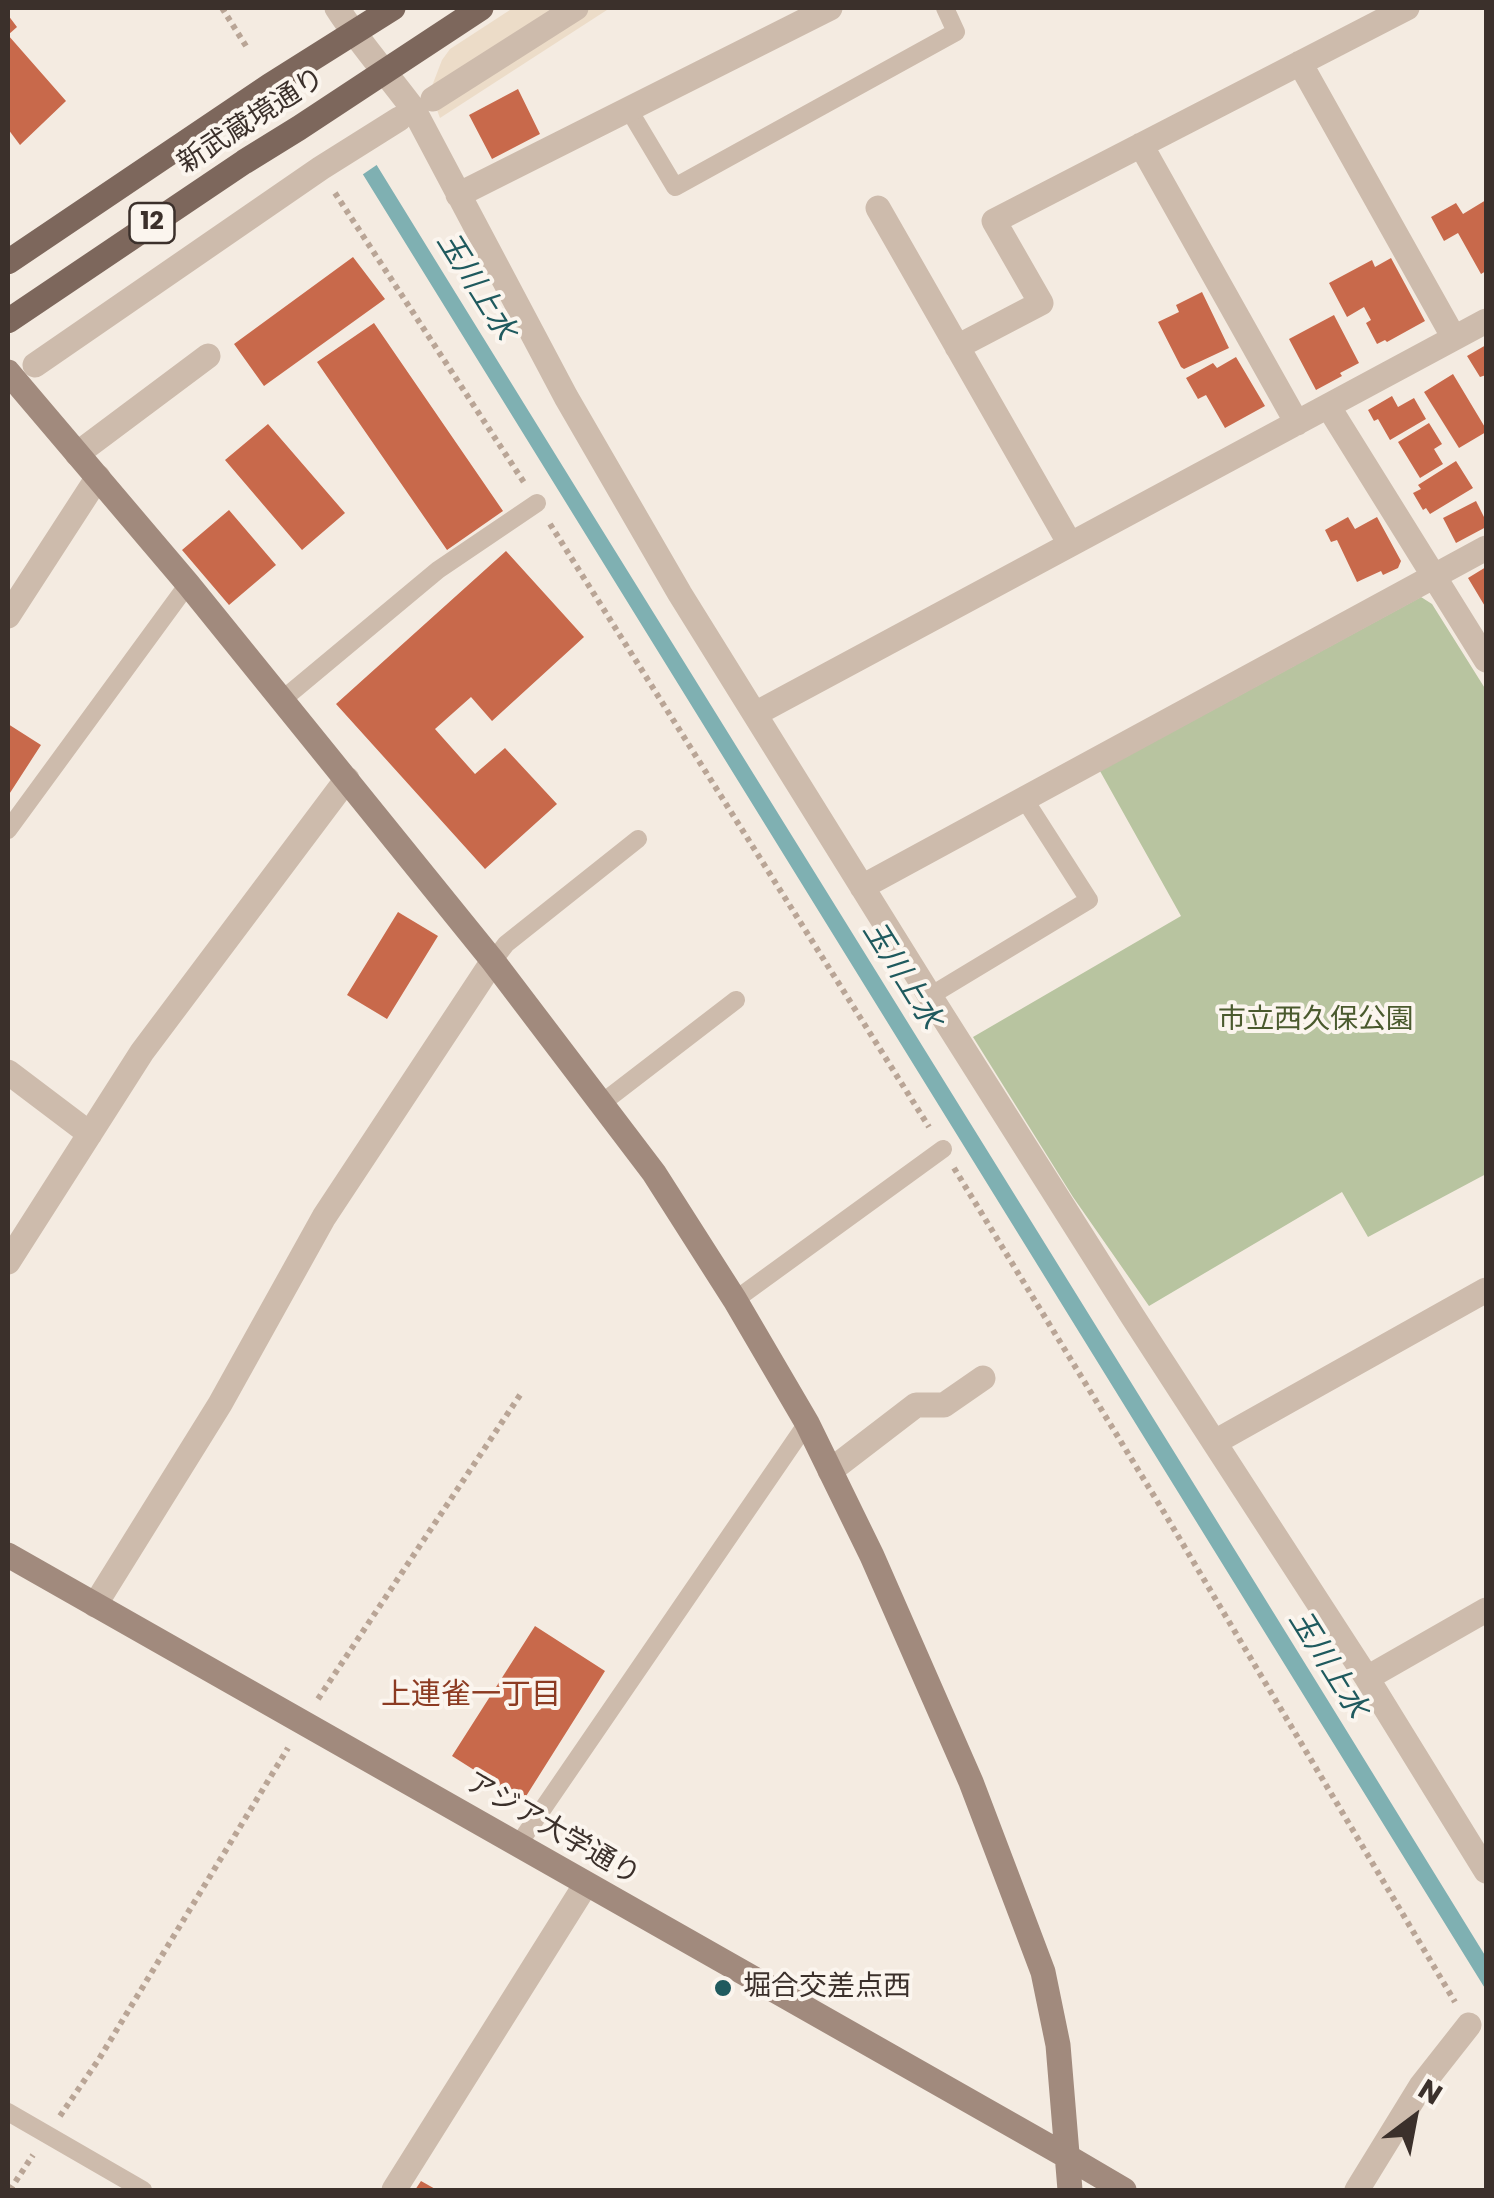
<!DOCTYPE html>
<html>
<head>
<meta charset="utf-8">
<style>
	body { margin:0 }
	#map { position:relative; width:1494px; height:2198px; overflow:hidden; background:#f4ebe1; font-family:Poppins,sans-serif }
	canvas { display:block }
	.frame { position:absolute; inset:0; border:10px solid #3b302b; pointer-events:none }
	.north { position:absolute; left:1364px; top:2068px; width:100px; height:100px; -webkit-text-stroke:8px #fbf5ee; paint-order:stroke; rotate:32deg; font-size:28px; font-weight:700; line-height:40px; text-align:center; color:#3b302b }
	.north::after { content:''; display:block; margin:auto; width:35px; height:45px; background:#3b302b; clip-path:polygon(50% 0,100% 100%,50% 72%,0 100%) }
</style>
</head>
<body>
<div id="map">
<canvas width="1494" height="2198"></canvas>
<div class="frame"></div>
<div class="north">N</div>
</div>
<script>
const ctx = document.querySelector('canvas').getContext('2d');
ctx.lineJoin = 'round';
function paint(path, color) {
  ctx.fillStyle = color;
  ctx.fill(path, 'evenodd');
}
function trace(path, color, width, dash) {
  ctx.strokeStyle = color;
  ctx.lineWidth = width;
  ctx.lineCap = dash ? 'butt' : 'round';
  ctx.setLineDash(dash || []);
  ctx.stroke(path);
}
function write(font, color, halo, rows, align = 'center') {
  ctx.font = font + ' Poppins,"Noto Sans JP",sans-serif';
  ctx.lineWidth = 8;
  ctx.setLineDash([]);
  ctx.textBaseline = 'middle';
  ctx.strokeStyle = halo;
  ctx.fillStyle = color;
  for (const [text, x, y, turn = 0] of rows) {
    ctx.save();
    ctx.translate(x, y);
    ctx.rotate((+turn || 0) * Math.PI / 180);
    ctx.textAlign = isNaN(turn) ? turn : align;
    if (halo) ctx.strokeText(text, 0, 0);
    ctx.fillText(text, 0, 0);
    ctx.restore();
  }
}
const green = new Path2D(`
	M 1421,597 L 1432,604 L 1486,690 L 1486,1174 L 1368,1237 L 1342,1192 L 1149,1306 L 1073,1197 L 973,1037 L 1181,916 L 1100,771 Z`);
const plaza = new Path2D(`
	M 513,8 L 610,8 L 440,118 L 433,99 L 432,86 L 442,60 L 450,49 Z`);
const water = new Path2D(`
	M 260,8 L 280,8 C 680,659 1086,1306 1486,1957 L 1486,1990 Z`);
const pier = new Path2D(`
	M 255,8 L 286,8 L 381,162 L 359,177 Z`);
const building = new Path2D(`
	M 8,15 L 17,27 L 8,35 L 66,101 L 20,145 L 8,129 Z
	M 518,89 L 540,134 L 492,159 L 469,115 Z
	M 1486,200 L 1486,271 L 1481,274 L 1458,233 L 1444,241 L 1431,217 L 1456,203 L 1463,214 Z
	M 353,257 L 385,299 L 264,386 L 234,344 Z
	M 1391,258 L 1425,321 L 1387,342 L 1385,340 L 1377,344 L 1366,323 L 1371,320 L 1364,307 L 1347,317 L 1329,283 L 1372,260 L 1375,267 Z
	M 1202,292 L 1229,348 L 1184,369 L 1181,367 L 1158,322 L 1179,312 L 1176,305 Z
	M 1334,315 L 1359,363 L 1340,373 L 1342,376 L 1316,390 L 1289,339 Z
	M 374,323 L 503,511 L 447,550 L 317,362 Z
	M 1486,345 L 1486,375 L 1480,377 L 1467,356 Z
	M 1236,357 L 1265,406 L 1225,428 L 1206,395 L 1198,399 L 1186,378 L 1213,363 L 1217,368 Z
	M 1453,374 L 1486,429 L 1486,432 L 1459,448 L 1424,392 Z
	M 1392,396 L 1398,407 L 1414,398 L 1426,419 L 1390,440 L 1378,419 L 1374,421 L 1368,410 Z
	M 1429,423 L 1442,444 L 1434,449 L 1443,464 L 1420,478 L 1398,442 Z
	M 268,424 L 345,513 L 302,550 L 225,460 Z
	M 1456,461 L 1473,488 L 1430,514 L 1426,508 L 1423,510 L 1413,493 L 1421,489 L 1418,485 Z
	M 1476,501 L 1486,521 L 1486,527 L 1456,543 L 1443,518 Z
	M 229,510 L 276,565 L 229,605 L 182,550 Z
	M 1348,517 L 1355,529 L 1377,517 L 1401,561 L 1398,568 L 1383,575 L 1381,571 L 1357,582 L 1337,540 L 1331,542 L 1325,530 Z
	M 506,551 L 584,637 L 492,721 L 471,697 L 435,729 L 475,774 L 505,748 L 557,804 L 485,869 L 336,704 Z
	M 1486,567 L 1486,608 L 1468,578 Z
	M 8,724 L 41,745 L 8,796 Z
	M 398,912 L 438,936 L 387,1019 L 347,995 Z
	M 535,1626 L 605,1671 L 523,1801 L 452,1756 Z
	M 421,2181 L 437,2190 L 415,2190 Z`);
const path = new Path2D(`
	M 222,8 L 246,46
	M 335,193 L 525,484
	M 550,524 L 929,1127
	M 954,1168 L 1162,1509 L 1455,2002
	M 318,1699 L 522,1392
	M 60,2116 L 99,2059 L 288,1748
	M 10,2190 L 33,2155`);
const lane = new Path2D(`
	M 629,110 L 675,187 L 956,32 L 945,8
	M 282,700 L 438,570 L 537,503
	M 8,830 L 188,584
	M 493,961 L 506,944 L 638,839
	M 930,996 L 1089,900 L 1025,800
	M 602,1103 L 736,1000
	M 735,1300 L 943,1149
	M 518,1845 L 807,1423
	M 8,2112 L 143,2190`);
const street = new Path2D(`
	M 337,8 C 360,44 389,76 414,110 L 566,397 L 680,594 L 930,996 L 1133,1317 L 1367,1678 L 1486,1871
	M 1300,63 L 1454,338
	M 433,99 L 576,8
	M 1141,145 L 1297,423
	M 458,195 L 830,8
	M 878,208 L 1070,544
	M 957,347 L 1041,303 L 994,221 L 1407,8
	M 35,365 L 321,168 L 399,119
	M 1328,406 L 1486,660
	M 77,454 L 208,356
	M 8,616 L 98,477
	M 755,714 L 1486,321
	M 862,887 L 1486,548
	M 8,1072 L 90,1134
	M 8,1262 L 142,1052 L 347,779
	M 1215,1442 L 1486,1290
	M 830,1471 L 916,1405 L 944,1405 L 983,1378
	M 95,1605 L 220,1404 L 324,1217 L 493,961
	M 1367,1678 L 1486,1610
	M 394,2190 L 586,1884
	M 1357,2190 L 1421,2086 L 1469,2025`);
const secondary = new Path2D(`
	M 8,372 L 188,584 L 493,961 L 654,1173 L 735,1300 L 807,1423 L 872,1556 L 971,1782 L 1020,1911 L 1043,1972 L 1058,2045 L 1070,2190
	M 8,1555 L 1068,2157 L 1124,2190`);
const primary = new Path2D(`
	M 8,262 L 269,86 L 393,8
	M 8,321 L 244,162 L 299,128 L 481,8`);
const markers = [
	[723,1988,10,"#1f5a5e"]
];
const shields = [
	[152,223,45]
];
const shieldNames = [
	["12",152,223]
];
const streetNames = [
	["新武蔵境通り",252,122,-33],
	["アジア大学通り",552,1830,30]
];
const parkNames = [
	["市立西久保公園",1316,1021]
];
const poiNames = [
	["堀合交差点西",743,1988]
];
const waterNames = [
	["玉川上水",475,287,58],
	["玉川上水",901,976,58],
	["玉川上水",1327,1665,58]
];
const neighbourhoodNames = [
	["上連雀一丁目",471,1696]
];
paint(green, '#b8c4a0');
paint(plaza, '#ecdcc8');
paint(water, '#7fb0b2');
paint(pier, '#f4ebe1');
paint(building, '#c8694b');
trace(path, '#b9a596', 6, [5, 5]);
trace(lane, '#cdbbac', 18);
trace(street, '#cdbbac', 25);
trace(secondary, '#a18a7d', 25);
trace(primary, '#7d675c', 25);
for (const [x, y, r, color] of markers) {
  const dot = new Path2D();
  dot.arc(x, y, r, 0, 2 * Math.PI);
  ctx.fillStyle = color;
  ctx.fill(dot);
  trace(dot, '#fbf5ee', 4);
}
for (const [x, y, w] of shields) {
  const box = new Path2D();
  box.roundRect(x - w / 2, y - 20, w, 40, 8);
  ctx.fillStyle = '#fbf5ee';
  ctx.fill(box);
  trace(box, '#3b302b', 2.5);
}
write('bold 25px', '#3b302b', null, shieldNames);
write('28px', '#3b302b', '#fbf5ee', streetNames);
write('28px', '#4a5a2e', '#fbf5ee', parkNames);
write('28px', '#3b302b', '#fbf5ee', poiNames, 'left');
write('italic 30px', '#1f5a5e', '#fbf5ee', waterNames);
write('30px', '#8c3b22', '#fbf5ee', neighbourhoodNames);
</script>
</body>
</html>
